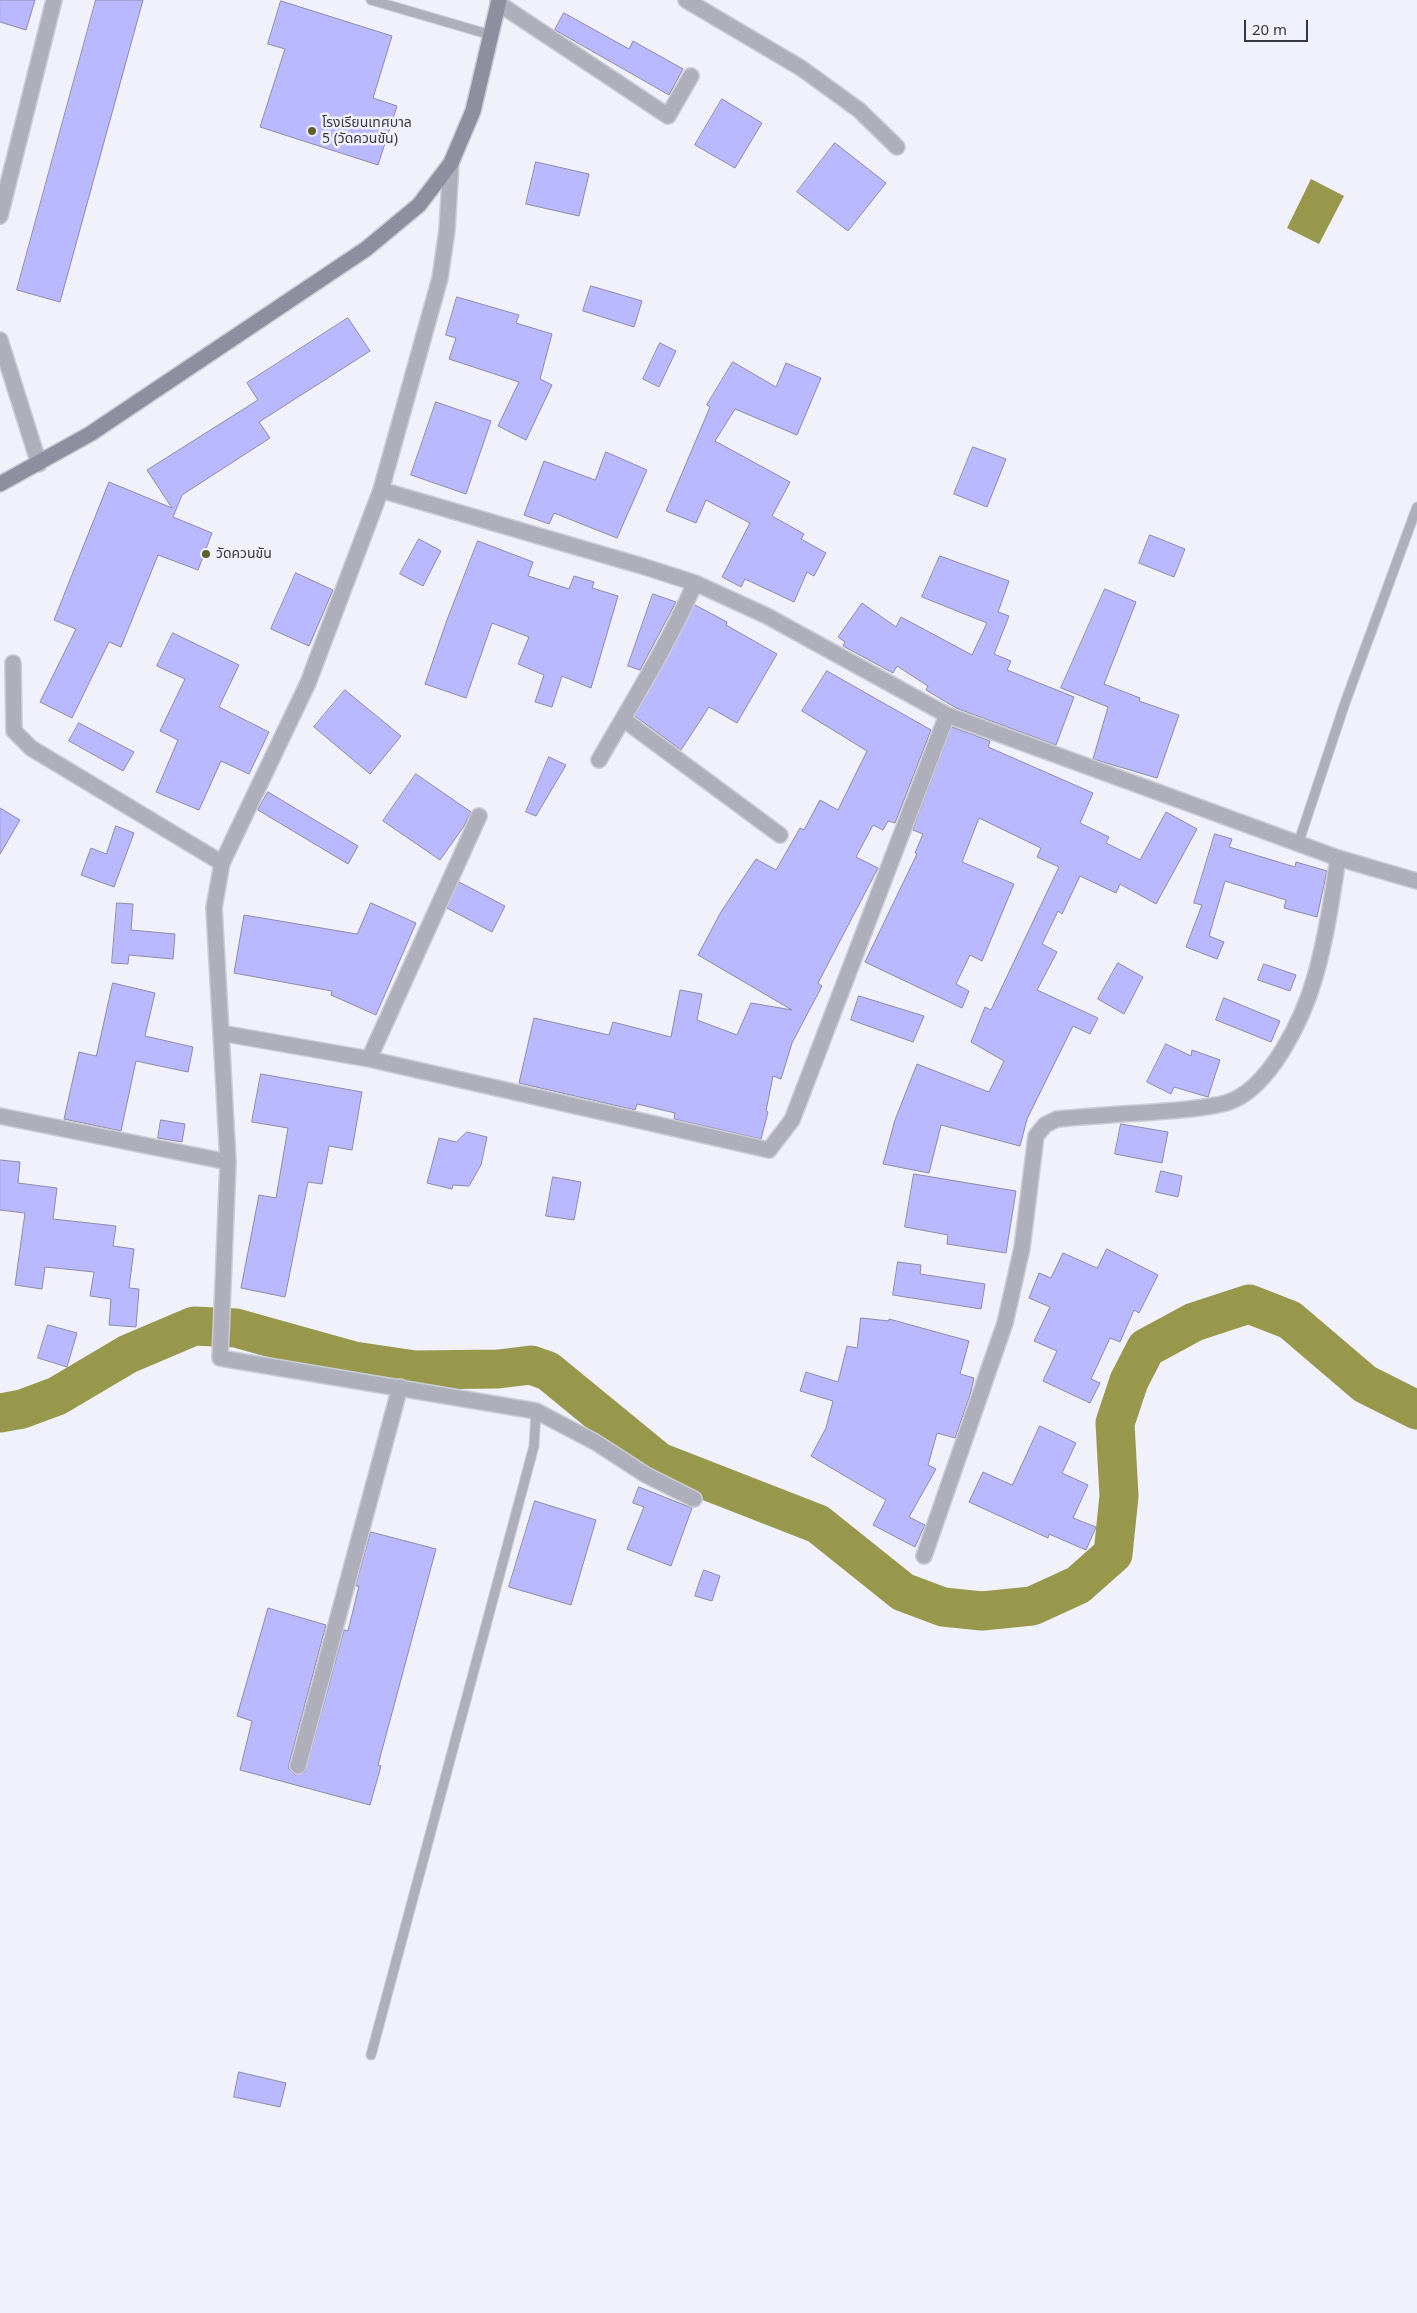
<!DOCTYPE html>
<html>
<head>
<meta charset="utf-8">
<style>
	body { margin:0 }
	#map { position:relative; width:1417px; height:2313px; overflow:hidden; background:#f1f1fc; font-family:"Noto Sans",sans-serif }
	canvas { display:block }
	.scale { position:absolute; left:1244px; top:20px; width:64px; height:22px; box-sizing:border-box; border:2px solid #373742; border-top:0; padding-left:6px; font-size:15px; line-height:18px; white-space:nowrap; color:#373742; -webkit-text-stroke:4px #f1f1fc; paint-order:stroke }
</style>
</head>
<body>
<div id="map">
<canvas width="1417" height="2313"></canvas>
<div class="scale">20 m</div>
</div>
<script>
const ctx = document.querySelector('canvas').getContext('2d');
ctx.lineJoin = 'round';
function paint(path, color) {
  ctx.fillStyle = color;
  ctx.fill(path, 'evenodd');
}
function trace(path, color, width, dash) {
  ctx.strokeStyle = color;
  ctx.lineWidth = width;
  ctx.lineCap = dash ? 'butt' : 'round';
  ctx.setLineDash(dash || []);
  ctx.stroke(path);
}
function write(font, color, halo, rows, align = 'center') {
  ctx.font = font + ' "Noto Sans","Noto Sans Thai",sans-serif';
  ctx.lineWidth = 5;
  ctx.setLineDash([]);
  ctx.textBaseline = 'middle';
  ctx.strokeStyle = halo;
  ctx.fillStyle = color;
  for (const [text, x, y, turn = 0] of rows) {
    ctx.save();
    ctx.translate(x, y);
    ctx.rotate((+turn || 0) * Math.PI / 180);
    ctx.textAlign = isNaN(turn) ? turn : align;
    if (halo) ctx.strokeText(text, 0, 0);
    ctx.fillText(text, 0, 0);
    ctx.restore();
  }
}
const water = new Path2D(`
	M 1311,179 L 1344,196 L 1319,244 L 1287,228 Z`);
const river = new Path2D(`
	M 0,1413 L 22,1409 L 57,1396 L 128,1354 L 194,1326 L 236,1328 L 354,1361 L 415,1370 L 498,1369 L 531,1365 L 548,1371 L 659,1462 L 818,1524 L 903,1592 L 943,1607 L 982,1611 L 1032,1606 L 1078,1585 L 1113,1554 L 1119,1496 L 1115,1423 L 1129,1381 L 1146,1348 L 1194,1322 L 1249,1304 L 1290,1320 L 1365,1384 L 1417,1410`);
const building = new Path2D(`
	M 0,0 L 35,0 L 26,30 L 0,22 Z
	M 96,0 L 143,0 L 60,302 L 17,290 Z
	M 281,1 L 392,36 L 373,98 L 397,106 L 378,165 L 260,127 L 285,49 L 268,44 Z
	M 564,13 L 629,49 L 633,41 L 683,69 L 669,95 L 555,30 Z
	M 722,99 L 762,123 L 735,168 L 695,145 Z
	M 835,143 L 886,183 L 848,231 L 797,192 Z
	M 536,162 L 589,174 L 579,216 L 526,204 Z
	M 591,286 L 642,301 L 634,327 L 583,311 Z
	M 457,297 L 519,315 L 516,323 L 552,334 L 540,379 L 552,385 L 526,440 L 498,426 L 519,382 L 449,359 L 456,338 L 446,335 Z
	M 348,318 L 370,351 L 259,422 L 270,438 L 182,495 L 173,517 L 212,533 L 198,570 L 158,555 L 121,647 L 109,642 L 72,718 L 40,702 L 76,629 L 54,620 L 109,482 L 172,508 L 147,470 L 258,400 L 247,383 Z
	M 660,343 L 676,351 L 659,387 L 643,379 Z
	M 733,362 L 776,387 L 786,363 L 821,378 L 797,435 L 735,409 L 715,441 L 790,482 L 772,516 L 804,534 L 801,539 L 826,553 L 814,576 L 807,572 L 794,602 L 745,579 L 741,587 L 722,577 L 750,523 L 706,500 L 696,523 L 666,511 L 710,407 L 707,405 Z
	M 436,402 L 491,421 L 466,494 L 411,475 Z
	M 973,447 L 1006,459 L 987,507 L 954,494 Z
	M 606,452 L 647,470 L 617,538 L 554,513 L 549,524 L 524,515 L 544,461 L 595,480 Z
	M 1150,535 L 1185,549 L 1174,577 L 1139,563 Z
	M 419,539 L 441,551 L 423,586 L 400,574 Z
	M 478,541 L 533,562 L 528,576 L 569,589 L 574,576 L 594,582 L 592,588 L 618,596 L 591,688 L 562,676 L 552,707 L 535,702 L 544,675 L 518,664 L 529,637 L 492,623 L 466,698 L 425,684 L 447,620 Z
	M 940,556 L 1009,581 L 998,612 L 1009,616 L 994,654 L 1011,661 L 1007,670 L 1074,697 L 1056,745 L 956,708 L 926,690 L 928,686 L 897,666 L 893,673 L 843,646 L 845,642 L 838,637 L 862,603 L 896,627 L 901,617 L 972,655 L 987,623 L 922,597 Z
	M 296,573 L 333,590 L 309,646 L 271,629 Z
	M 1105,589 L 1136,602 L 1104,684 L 1140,698 L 1139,701 L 1179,715 L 1157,778 L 1093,759 L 1108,707 L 1061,688 Z
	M 653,594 L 676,602 L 640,670 L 628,666 Z
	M 695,605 L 727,622 L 726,625 L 777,654 L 737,723 L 709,707 L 681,750 L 635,716 Z
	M 173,633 L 239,665 L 219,707 L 269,732 L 249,774 L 221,761 L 199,810 L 156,792 L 178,740 L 160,731 L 185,679 L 157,666 Z
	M 827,671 L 931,730 L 895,823 L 888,821 L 883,830 L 873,825 L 856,857 L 878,868 L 818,983 L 822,986 L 792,1043 L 781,1079 L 773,1076 L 766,1111 L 768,1112 L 761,1139 L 674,1119 L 675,1113 L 637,1104 L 635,1110 L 519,1083 L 534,1018 L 609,1035 L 613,1022 L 671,1037 L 680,990 L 702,994 L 697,1020 L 737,1035 L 751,1003 L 792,1010 L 698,955 L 721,912 L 756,859 L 776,870 L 800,828 L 804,830 L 820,800 L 838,810 L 867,751 L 802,711 Z
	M 345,690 L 401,736 L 370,774 L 314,727 Z
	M 79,723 L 134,752 L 123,771 L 69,741 Z
	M 952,727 L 990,741 L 988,747 L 1093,793 L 1080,823 L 1109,837 L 1106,843 L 1140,860 L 1166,812 L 1197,829 L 1156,904 L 1120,884 L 1116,893 L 1080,876 L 1062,914 L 1058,911 L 1042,944 L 1057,952 L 1037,990 L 1098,1018 L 1090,1034 L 1073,1026 L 1027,1119 L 1020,1146 L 941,1125 L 929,1173 L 883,1164 L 895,1120 L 917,1064 L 989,1092 L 1004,1061 L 971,1042 L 985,1007 L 991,1010 L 1059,867 L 1037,857 L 1041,848 L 979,818 L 962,862 L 1014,884 L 982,961 L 970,955 L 956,984 L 969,991 L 962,1008 L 865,962 L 917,854 L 915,853 L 923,834 L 913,830 Z
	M 549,757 L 566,765 L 536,816 L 526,812 Z
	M 416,774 L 471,812 L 464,826 L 440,860 L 383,821 Z
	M 268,792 L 358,846 L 348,864 L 258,810 Z
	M 0,808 L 20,820 L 0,854 Z
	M 116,826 L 134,833 L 114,887 L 81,875 L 91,848 L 106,854 Z
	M 1215,834 L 1232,839 L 1229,847 L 1295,867 L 1296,862 L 1327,871 L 1317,917 L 1284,908 L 1286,900 L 1225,881 L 1209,936 L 1224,942 L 1217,959 L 1186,947 L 1202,905 L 1194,903 Z
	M 459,882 L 505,906 L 492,932 L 447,908 Z
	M 117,903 L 133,904 L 131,930 L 175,934 L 173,959 L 129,955 L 128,964 L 112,963 Z
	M 371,903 L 416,923 L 376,1015 L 331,995 L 332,991 L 234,973 L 244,915 L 357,934 Z
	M 1118,963 L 1143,977 L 1124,1014 L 1098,999 Z
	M 1264,964 L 1296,975 L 1290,991 L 1258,980 Z
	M 113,983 L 155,993 L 145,1036 L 193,1047 L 188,1072 L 136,1061 L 121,1131 L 64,1119 L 79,1052 L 96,1056 Z
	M 859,996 L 924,1016 L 913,1042 L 851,1020 Z
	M 1224,998 L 1280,1021 L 1271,1042 L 1216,1020 Z
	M 1166,1044 L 1191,1056 L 1192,1050 L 1220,1060 L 1208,1097 L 1174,1087 L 1171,1094 L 1147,1082 Z
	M 261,1074 L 362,1092 L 352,1150 L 329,1146 L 322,1184 L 308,1182 L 285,1297 L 241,1288 L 259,1195 L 276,1198 L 288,1128 L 252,1122 Z
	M 161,1120 L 185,1124 L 182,1142 L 158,1138 Z
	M 1121,1124 L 1168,1132 L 1162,1163 L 1115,1154 Z
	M 467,1132 L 487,1137 L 481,1165 L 469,1186 L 453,1185 L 452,1189 L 427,1183 L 439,1138 L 456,1142 Z
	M 0,1160 L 20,1162 L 18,1183 L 57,1188 L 53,1219 L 116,1226 L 113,1246 L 134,1249 L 129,1288 L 139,1289 L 136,1327 L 109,1325 L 111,1299 L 90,1296 L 94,1272 L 45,1267 L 42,1289 L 15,1285 L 25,1213 L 0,1210 Z
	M 1161,1171 L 1182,1176 L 1178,1197 L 1156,1192 Z
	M 914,1174 L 1016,1191 L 1006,1253 L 947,1244 L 948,1235 L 905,1227 Z
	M 553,1177 L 581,1182 L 574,1220 L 546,1216 Z
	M 1107,1249 L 1158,1275 L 1139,1313 L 1134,1310 L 1120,1342 L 1110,1338 L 1091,1379 L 1100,1383 L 1090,1403 L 1043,1381 L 1057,1351 L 1034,1341 L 1050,1307 L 1029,1298 L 1039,1273 L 1051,1278 L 1063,1253 L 1097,1268 Z
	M 898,1262 L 921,1265 L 920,1274 L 985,1284 L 981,1309 L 893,1295 Z
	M 861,1318 L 889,1321 L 889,1319 L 969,1341 L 960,1374 L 974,1378 L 970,1395 L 955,1438 L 937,1433 L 928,1465 L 936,1469 L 909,1517 L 925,1525 L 915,1547 L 873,1525 L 886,1500 L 811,1456 L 826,1428 L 833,1401 L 800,1391 L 806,1372 L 838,1382 L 847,1346 L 857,1348 Z
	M 48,1325 L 77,1333 L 67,1367 L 38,1358 Z
	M 1040,1426 L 1076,1443 L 1062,1473 L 1088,1485 L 1073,1518 L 1096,1527 L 1086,1550 L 1049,1534 L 1048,1538 L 969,1502 L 983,1472 L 1012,1485 Z
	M 639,1487 L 692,1508 L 671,1566 L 627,1549 L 644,1507 L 633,1503 Z
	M 535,1501 L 596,1520 L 571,1605 L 509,1587 Z
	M 371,1532 L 436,1549 L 378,1765 L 381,1766 L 370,1805 L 240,1770 L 252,1721 L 237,1716 L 268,1608 L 326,1625 L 289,1764 L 289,1769 L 295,1775 L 305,1772 L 344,1630 L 348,1631 L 359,1586 L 356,1586 Z
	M 704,1570 L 720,1576 L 712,1601 L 695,1596 Z
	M 239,2072 L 286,2083 L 280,2107 L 234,2097 Z`);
const lane = new Path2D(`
	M 371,0 L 491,35
	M 1298,844 L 1345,703 L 1417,507
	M 371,2055 L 534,1446 L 536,1411`);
const street = new Path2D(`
	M 686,0 L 801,68 L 859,110 L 897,147
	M 498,3 L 668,116 L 691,76
	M 0,216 L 54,0
	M 0,340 L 39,464
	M 381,490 L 642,566 L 695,583 L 767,616 L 947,715 L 1338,858 L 1417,881
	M 13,663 L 14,731 L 31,748 L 222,863
	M 623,719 L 780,835
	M 599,760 C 633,701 668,645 695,583
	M 221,1033 L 214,908 L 222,863 L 308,683 L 381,490 L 440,278 L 447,230 L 451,163
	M 369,1059 L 479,816
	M 0,1116 L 228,1162
	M 694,1499 L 646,1475 L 595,1442 L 536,1411 L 220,1358 L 228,1162 L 221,1033 L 369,1059 L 769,1150 L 792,1120 L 947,715
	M 924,1556 L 1005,1323 L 1022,1248 L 1036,1136 L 1045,1125 L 1057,1119 C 1090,1116 1122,1114 1155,1112 C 1179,1110 1203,1109 1226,1103 C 1270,1090 1303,1018 1315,977 C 1326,938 1332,898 1338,858
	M 298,1766 L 400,1387`);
const secondary = new Path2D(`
	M 0,484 L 90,434 L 366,249 L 419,205 L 451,163 L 473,111 L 499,0`);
const markers = [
	[312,131,5,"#5f5f2c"],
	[206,554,5,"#5f5f2c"]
];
const poiNames = [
	["โรงเรียนเทศบาล",322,123],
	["5 (วัดควนขัน)",322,139],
	["วัดควนขัน",216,554]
];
paint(water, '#98984c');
trace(river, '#98984c', 39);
paint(building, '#bab8ff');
trace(building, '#8b8ba4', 1);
trace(lane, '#ccccd7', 11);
trace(street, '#ccccd7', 18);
trace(secondary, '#ccccd7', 18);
trace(lane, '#afafbb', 9);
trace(street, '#afafbb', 15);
trace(secondary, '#8e8e9f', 15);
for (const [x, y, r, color] of markers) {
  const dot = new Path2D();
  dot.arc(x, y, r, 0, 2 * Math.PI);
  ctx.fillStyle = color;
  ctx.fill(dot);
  trace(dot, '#f1f1fc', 2);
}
write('14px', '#373742', '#f1f1fc', poiNames, 'left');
</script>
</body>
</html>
